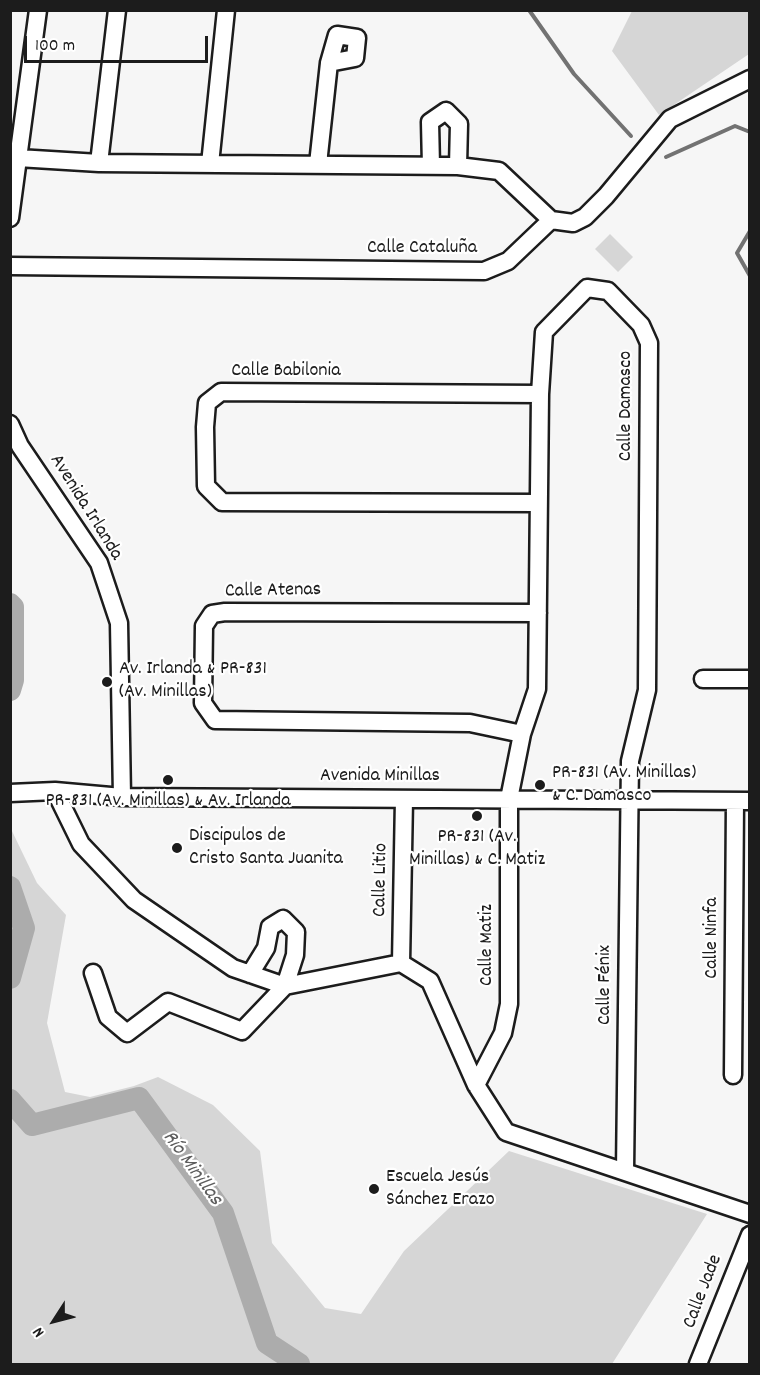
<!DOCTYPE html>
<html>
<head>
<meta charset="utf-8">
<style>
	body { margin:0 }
	#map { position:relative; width:760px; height:1375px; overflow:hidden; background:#f6f6f6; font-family:Dekko,sans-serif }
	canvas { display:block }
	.frame { position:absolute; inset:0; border:12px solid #1c1c1c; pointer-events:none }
	.north { position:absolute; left:24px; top:1291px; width:60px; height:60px; -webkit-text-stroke:4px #fff; paint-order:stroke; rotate:234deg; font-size:16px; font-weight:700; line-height:24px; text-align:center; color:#1c1c1c }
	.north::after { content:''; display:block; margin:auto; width:21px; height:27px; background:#1c1c1c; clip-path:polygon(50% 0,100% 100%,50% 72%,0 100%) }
	.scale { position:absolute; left:24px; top:36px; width:184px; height:27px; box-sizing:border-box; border:3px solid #1c1c1c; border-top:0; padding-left:8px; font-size:18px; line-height:21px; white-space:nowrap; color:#1c1c1c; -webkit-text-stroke:4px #fff; paint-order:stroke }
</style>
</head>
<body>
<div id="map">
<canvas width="760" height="1375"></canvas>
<div class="frame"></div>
<div class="north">N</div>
<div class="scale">100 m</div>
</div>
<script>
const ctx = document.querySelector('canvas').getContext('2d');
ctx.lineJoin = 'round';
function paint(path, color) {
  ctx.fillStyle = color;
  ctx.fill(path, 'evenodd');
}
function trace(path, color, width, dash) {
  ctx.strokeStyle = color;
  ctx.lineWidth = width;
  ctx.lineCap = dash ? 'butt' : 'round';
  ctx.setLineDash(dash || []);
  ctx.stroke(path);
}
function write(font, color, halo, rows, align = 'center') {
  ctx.font = font + ' Dekko,sans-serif';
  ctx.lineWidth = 4.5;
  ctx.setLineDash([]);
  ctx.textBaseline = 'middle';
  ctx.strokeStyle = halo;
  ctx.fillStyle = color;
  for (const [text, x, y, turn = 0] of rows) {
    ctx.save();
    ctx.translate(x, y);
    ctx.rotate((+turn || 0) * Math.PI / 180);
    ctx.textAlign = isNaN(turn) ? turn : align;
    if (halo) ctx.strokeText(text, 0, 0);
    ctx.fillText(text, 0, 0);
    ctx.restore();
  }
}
const green = new Path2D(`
	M 632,11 L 749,11 L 749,54 L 659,115 L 612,51 Z
	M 610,234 L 633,257 L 618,272 L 595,249 Z
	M 11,829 L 37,883 L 66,915 L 47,1023 L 65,1092 L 90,1097 L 134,1086 L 158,1077 L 213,1105 L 260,1151 L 272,1243 L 325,1308 L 361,1314 L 404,1251 L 509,1151 L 707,1214 L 612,1364 L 11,1364 Z`);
const stream = new Path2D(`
	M 529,10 L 574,74 L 631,136
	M 666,157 L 735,126 L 750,132
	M 750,231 L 737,253 L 750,276`);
const river = new Path2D(`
	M 10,604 L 13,607 L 13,680 L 10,690
	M 10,887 L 24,928 L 10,978
	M 10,1100 L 32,1125 L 139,1098 L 223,1213 L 267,1343 L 299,1364`);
const minor = new Path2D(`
	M 18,158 L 99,163 L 458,166 L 499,171 L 551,220
	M 99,163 L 117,10
	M 210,164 L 226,10
	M 318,164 L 329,63 L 337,35 L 357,38 L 355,58 L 329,63
	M 431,166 L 430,122 L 446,111 L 459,124 L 458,166
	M 10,218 L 38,10
	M 551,220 L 573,223 L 585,217 L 606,196 L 670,119 L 750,79
	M 10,266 L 484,271 L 508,261 L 551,220
	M 10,424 L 20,446 L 99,563 L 119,623 L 122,797
	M 538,503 L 222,502 L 206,486 L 205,427 L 207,403 L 221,392 L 540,394
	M 703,679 L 750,679
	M 522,734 L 470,723 L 215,720 L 203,703 L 204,626 L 212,614 L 225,612 L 538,613
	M 55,791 L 81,844 L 134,900 L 233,968 L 285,986 L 401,963 L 430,981 L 476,1085 L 506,1132 L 750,1214
	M 10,793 L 55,791 L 122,797 L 750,801
	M 401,963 L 404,799
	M 93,973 L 108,1017 L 127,1033 L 168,1002 L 242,1031 L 285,986 L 295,955 L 296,932 L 283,919 L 270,927 L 266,948 L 250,974
	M 733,1075 L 735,801
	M 476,1085 L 503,1033 L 509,1004 L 509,799 L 522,734 L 537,689 L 540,394 L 544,332 L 587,288 L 608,291 L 641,325 L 649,343 L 647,690 L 630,761 L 625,1171
	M 698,1364 L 750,1235`);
const markers = [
	[107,682,6,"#1c1c1c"],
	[168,780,6,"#1c1c1c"],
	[540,785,6,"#1c1c1c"],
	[477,816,6,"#1c1c1c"],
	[177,848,6,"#1c1c1c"],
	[374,1189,6,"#1c1c1c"]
];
const streetNames = [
	["Calle Cataluña",422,249],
	["Calle Babilonia",286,372],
	["Calle Damasco",627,406,-90],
	["Avenida Irlanda",85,508,58],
	["Calle Atenas",273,592,-1],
	["Avenida Minillas",380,777],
	["Calle Litio",382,880,-89],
	["Calle Ninfa",713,938,-90],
	["Calle Matiz",488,945,-90],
	["Calle Fénix",606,985,-90],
	["Calle Jade",704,1292,-69]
];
const poiNames = [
	["Av. Irlanda & PR-831",119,670],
	["(Av. Minillas)",119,693],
	["PR-831 (Av. Minillas)",552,774],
	["& C. Damasco",552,797],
	["PR-831 (Av. Minillas) & Av. Irlanda",168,802,"center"],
	["Discipulos de",189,837],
	["Cristo Santa Juanita",189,860],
	["PR-831 (Av.",477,838,"center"],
	["Minillas) & C. Matiz",477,861,"center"],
	["Escuela Jesús",386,1178],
	["Sánchez Erazo",386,1201]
];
const waterNames = [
	["Río Minillas",191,1169,54]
];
paint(green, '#d6d6d6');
trace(stream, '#727272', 4);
trace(river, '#acacac', 22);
trace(minor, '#1c1c1c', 21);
trace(minor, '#fff', 16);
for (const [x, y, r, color] of markers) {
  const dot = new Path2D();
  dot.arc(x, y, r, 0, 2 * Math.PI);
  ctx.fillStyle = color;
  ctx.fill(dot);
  trace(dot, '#fff', 2);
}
write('20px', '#1c1c1c', '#fff', streetNames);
write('20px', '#1c1c1c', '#fff', poiNames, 'left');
write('italic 21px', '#5d5d5d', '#fff', waterNames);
</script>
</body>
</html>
